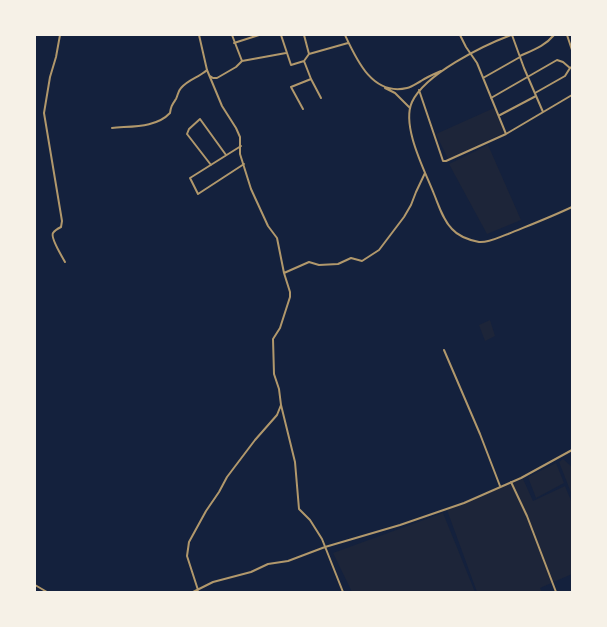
<!DOCTYPE html>
<html>
<head>
<meta charset="utf-8">
<style>
	body { margin:0 }
	#map { position:relative; width:607px; height:627px; overflow:hidden; background:#14213d; font-family:Rubik,sans-serif }
	canvas { display:block }
	.frame { position:absolute; inset:0; border:36px solid #f6f1e7; pointer-events:none }
</style>
</head>
<body>
<div id="map">
<canvas width="607" height="627"></canvas>
<div class="frame"></div>
</div>
<script>
const ctx = document.querySelector('canvas').getContext('2d');
ctx.lineJoin = 'round';
function paint(path, color) {
  ctx.fillStyle = color;
  ctx.fill(path, 'evenodd');
}
function trace(path, color, width, dash) {
  ctx.strokeStyle = color;
  ctx.lineWidth = width;
  ctx.lineCap = dash ? 'butt' : 'round';
  ctx.setLineDash(dash || []);
  ctx.stroke(path);
}
const green = new Path2D(`
	M 494,108 L 504,133 L 448,159 L 436,134 Z
	M 488,145 L 521,220 L 487,234 L 449,164 Z
	M 490,320 L 495,336 L 485,341 L 479,325 Z
	M 563,459 L 572,467 L 572,495 L 559,462 Z
	M 556,463 L 564,483 L 536,498 L 528,477 Z
	M 523,479 L 533,501 L 565,486 L 572,503 L 572,574 L 540,588 L 542,592 L 477,592 L 447,510 Z
	M 443,513 L 475,592 L 352,592 L 333,553 Z`);
const minor = new Path2D(`
	M 60,35 L 56,57 L 50,77 L 44,113 L 62,221 L 61,227 C 59,228 55,230 53,233 C 50,238 62,256 65,262
	M 232,35 L 242,61
	M 281,35 L 291,65 L 304,61 L 309,54 L 348,43
	M 304,35 L 309,54
	M 345,35 C 357,61 373,96 407,88 C 412,87 417,83 421,81 C 427,77 434,74 441,71
	M 460,35 L 466,47 L 477,63 L 506,134
	M 511,35 C 482,46 425,74 412,102 C 401,126 425,171 434,194 C 439,206 443,220 452,229 C 459,237 469,240 479,242 C 489,243 499,237 508,234 C 530,225 551,217 572,207
	M 512,35 L 524,68 L 543,112
	M 567,35 L 572,50
	M 234,43 L 259,35
	M 520,56 C 533,50 545,46 554,35
	M 304,61 L 311,79 L 321,98
	M 210,76 L 213,78 L 217,78 L 236,67 L 242,61 L 286,53
	M 483,78 L 520,57
	M 385,88 L 395,93 L 410,108
	M 419,90 L 441,155 L 443,161 L 446,161 L 506,134 L 572,95
	M 535,93 L 565,76 L 570,68
	M 491,98 L 557,60 L 563,62 L 570,68 L 572,67
	M 303,109 L 291,87 L 311,79
	M 500,115 L 536,96
	M 112,128 C 131,126 156,128 170,113 C 171,106 172,105 176,99 C 178,95 178,91 181,88 C 189,79 198,78 207,70
	M 241,146 L 190,178 L 198,194 L 244,164
	M 211,165 L 187,134 L 189,129 L 200,119 L 226,155
	M 284,273 L 309,262 L 319,265 L 338,264 L 351,258 L 362,261 L 379,250 L 404,217 L 411,205 L 416,192 L 425,173
	M 444,350 L 480,434 L 500,486
	M 281,405 L 295,462 L 299,509 L 310,520 L 322,539 L 343,592
	M 511,482 L 527,516 L 556,592
	M 35,585 L 47,592
	M 198,590 L 187,556 L 189,542 L 206,511 L 219,492 L 227,477 L 255,440 L 277,415 L 281,405 L 279,389 L 274,374 L 273,339 L 280,328 L 290,297 L 290,292 L 284,273 L 277,238 L 268,226 L 251,189 L 240,154 L 240,137 L 236,128 L 222,106 L 207,70 L 199,35
	M 193,592 L 213,582 L 251,572 L 268,564 L 288,561 L 325,547 L 400,525 L 464,503 L 521,478 L 572,450`);
paint(green, '#1d2539');
trace(minor, '#b1986c', 2);
</script>
</body>
</html>
